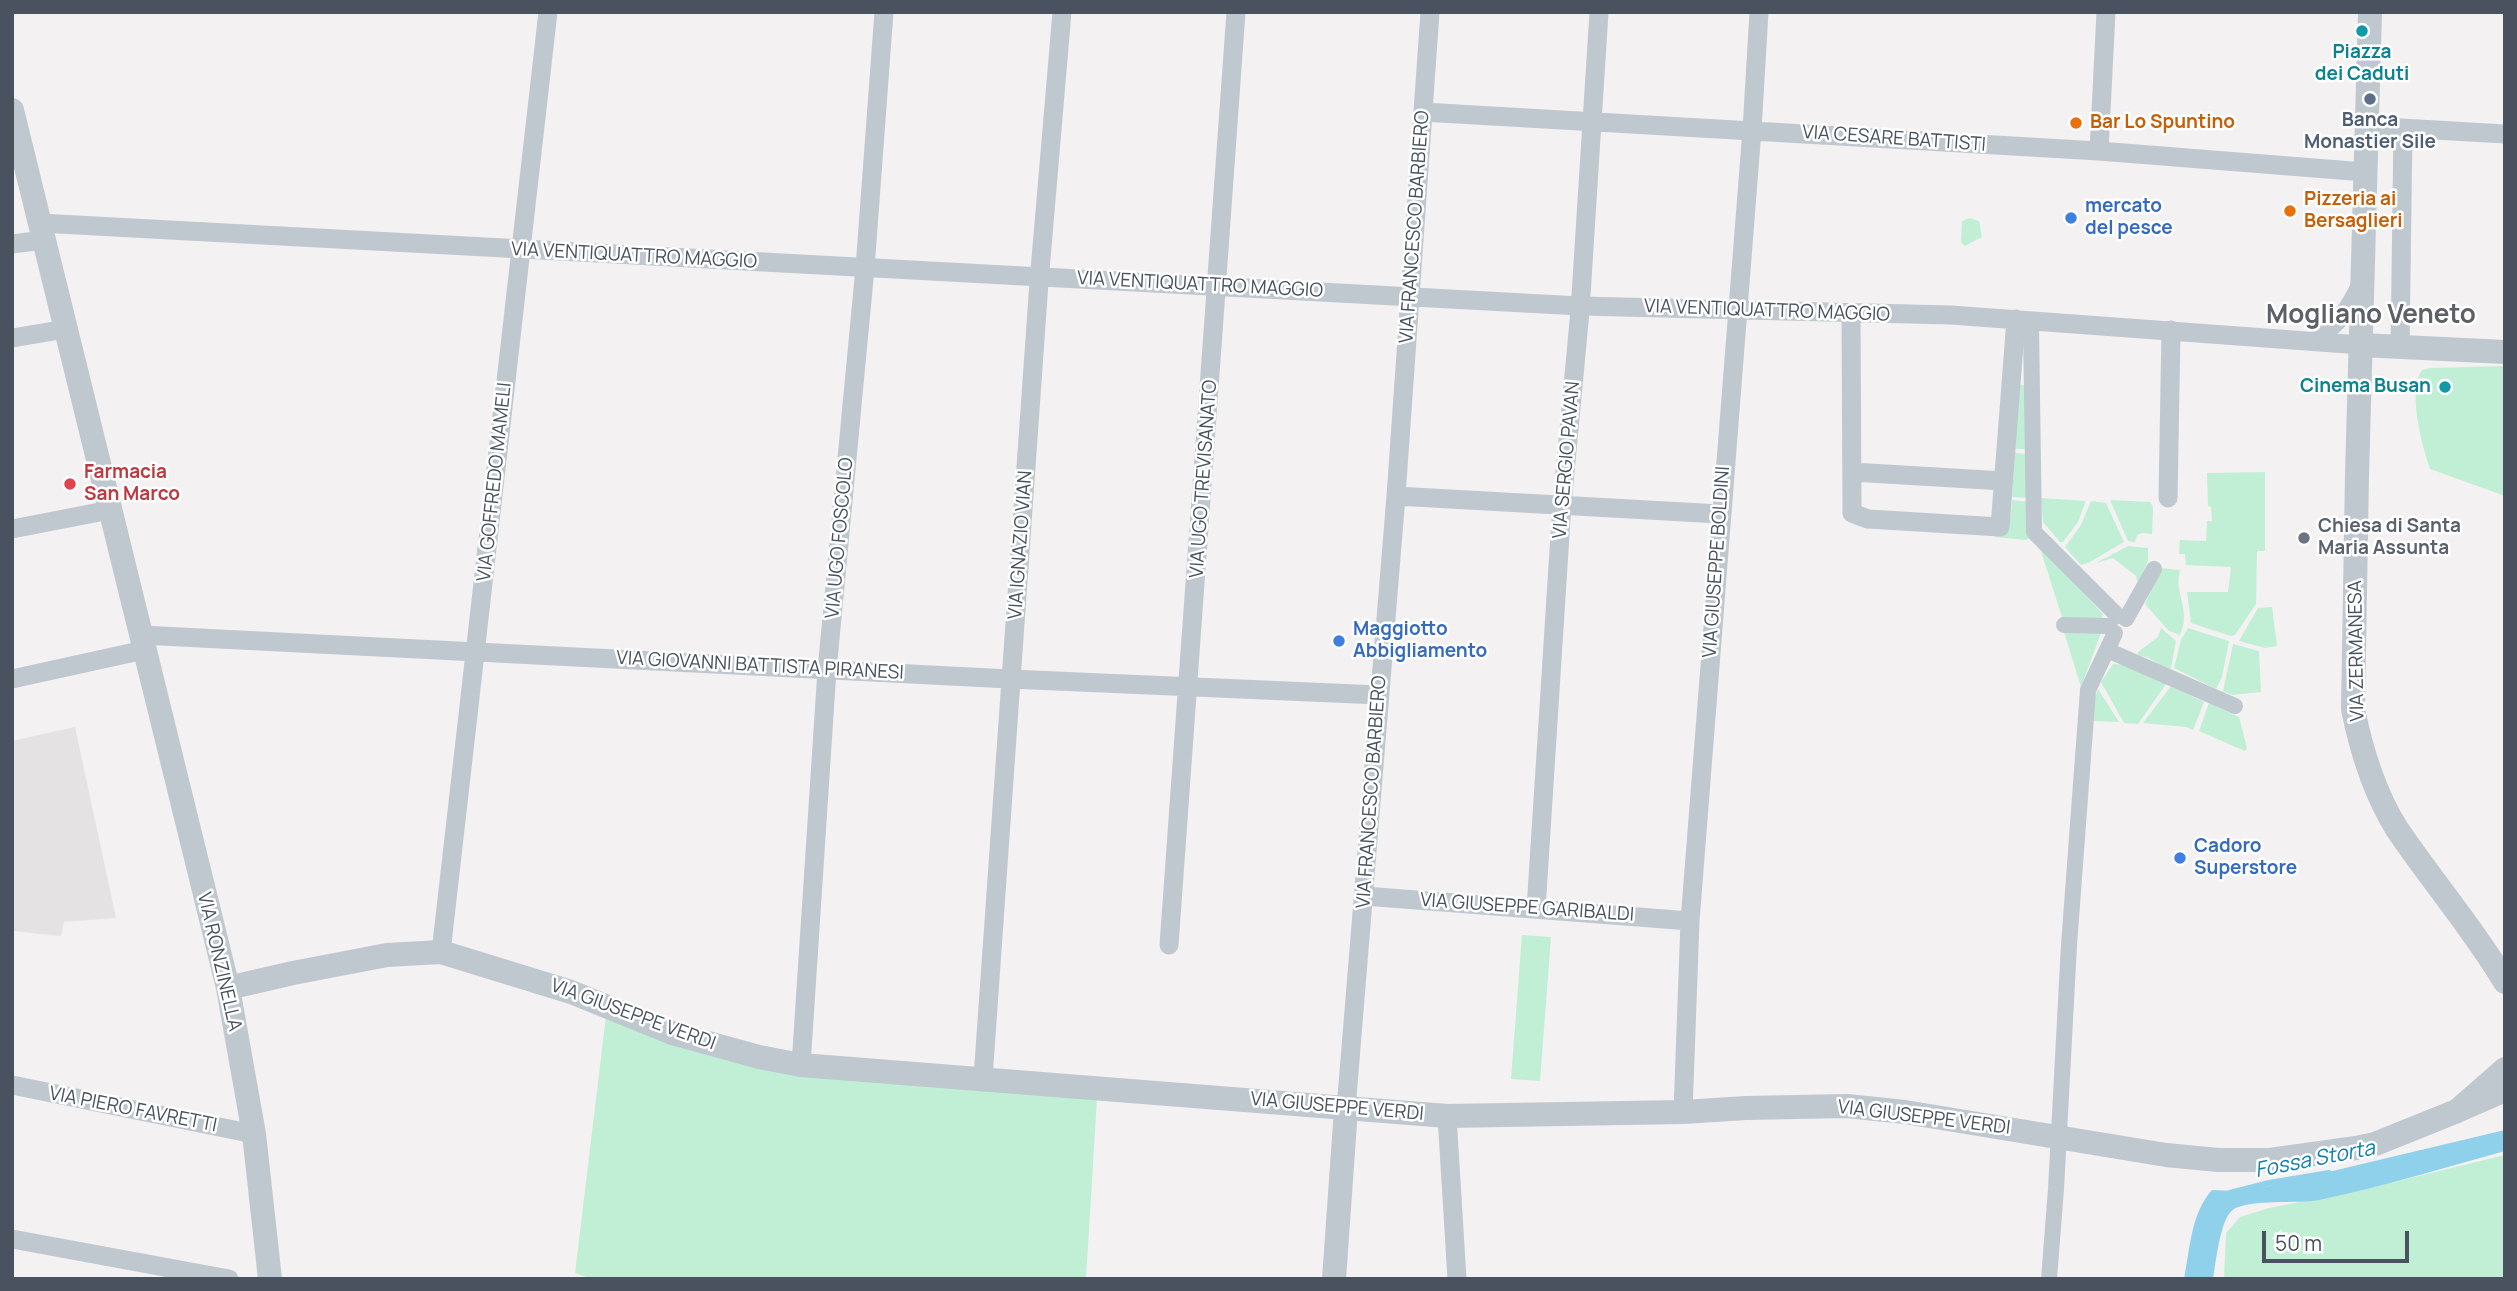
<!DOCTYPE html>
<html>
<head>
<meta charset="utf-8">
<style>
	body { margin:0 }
	#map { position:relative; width:2517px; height:1291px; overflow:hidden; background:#f3f1f1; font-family:Manrope,sans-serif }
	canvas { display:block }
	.frame { position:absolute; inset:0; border:14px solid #49525e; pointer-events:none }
	.scale { position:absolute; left:2262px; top:1231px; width:147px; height:32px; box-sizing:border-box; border:4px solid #49525e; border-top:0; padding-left:9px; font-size:21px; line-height:24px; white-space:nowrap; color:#49525e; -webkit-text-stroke:5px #fff; paint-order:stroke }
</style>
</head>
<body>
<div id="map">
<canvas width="2517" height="1291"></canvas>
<div class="frame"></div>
<div class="scale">50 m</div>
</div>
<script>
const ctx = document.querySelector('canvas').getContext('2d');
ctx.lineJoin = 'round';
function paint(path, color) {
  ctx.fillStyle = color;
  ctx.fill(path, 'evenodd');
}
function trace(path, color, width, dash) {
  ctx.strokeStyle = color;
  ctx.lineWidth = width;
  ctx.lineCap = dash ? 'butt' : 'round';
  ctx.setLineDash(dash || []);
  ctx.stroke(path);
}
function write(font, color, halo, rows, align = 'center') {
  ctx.font = font + ' Manrope,sans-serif';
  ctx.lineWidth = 5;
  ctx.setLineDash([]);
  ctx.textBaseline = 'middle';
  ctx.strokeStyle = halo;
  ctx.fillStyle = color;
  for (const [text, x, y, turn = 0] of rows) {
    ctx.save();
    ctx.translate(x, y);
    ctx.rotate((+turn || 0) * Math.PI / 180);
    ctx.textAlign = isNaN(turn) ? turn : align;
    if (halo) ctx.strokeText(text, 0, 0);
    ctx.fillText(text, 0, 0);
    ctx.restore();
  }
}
const education = new Path2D(`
	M 75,727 L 116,918 L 64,922 L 61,936 L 12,931 L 12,741 Z`);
const green = new Path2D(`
	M 1970,218 L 1979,221 L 1982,237 L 1965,246 L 1961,242 L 1962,221 Z
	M 2505,366 L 2505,496 L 2430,469 C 2422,445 2407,392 2422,370 L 2430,368 Z
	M 2020,385 L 2026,385 L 2028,449 L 2015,449 Z
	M 2015,453 L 2028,454 L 2029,498 L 2012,497 Z
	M 2265,472 L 2265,551 L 2257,551 L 2256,604 L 2235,635 L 2231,636 L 2191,623 L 2187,592 L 2228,592 L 2231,567 L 2186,565 L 2185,554 L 2179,554 L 2180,540 L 2206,541 L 2207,521 L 2212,521 L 2211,507 L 2208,506 L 2207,473 Z
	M 2041,498 L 2086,501 L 2078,522 L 2063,542 L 2060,542 L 2043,522 Z
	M 2012,500 L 2029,502 L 2030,537 L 2026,540 L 1994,537 C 2011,529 2011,518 2012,500 Z
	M 2110,500 L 2150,502 L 2153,507 L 2152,534 L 2142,533 L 2137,535 L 2135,542 L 2128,541 Z
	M 2091,501 L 2106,503 L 2124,542 L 2090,562 L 2081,565 L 2065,547 L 2081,525 Z
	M 2128,546 L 2148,548 L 2148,561 L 2138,583 L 2136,576 L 2113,558 L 2096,563 Z
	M 2040,548 L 2046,551 L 2103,614 L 2101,619 L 2062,617 Z
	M 2159,568 L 2180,570 C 2179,575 2178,583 2179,588 C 2182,604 2188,618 2180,635 L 2169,631 L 2145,604 Z
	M 2272,607 L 2277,646 L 2265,648 L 2239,641 L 2258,608 Z
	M 2161,628 L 2176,641 L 2171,668 L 2168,670 L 2149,658 L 2138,655 L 2138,652 L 2158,637 Z
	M 2188,628 L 2229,641 L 2222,677 L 2216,689 L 2174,668 L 2181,640 Z
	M 2064,632 L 2101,633 L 2081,687 Z
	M 2233,644 L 2259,651 L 2261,692 L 2232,695 L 2223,691 Z
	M 2113,664 L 2123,665 L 2166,684 L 2138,724 L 2124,723 L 2101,682 Z
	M 2171,686 L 2204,702 L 2193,730 L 2186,727 L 2143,723 Z
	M 2098,689 L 2119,722 L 2091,721 L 2093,702 Z
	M 2209,703 L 2239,717 L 2247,748 L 2245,751 L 2199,731 Z
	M 1522,935 L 1551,937 L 1540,1081 L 1511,1079 Z
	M 606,1016 L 668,1040 L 1097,1098 L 1086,1279 L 592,1279 L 575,1273 Z
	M 2505,1155 L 2505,1279 L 2224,1279 L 2226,1233 L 2240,1217 L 2269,1208 L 2361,1190 Z`);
const water = new Path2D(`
	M 2505,1130 L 2505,1151 C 2443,1168 2382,1187 2319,1200 C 2298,1204 2251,1199 2234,1209 C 2220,1217 2216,1263 2213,1279 L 2184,1279 C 2190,1249 2191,1213 2212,1190 L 2236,1191 L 2261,1188 Z`);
const stream = new Path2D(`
	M 2230,1193 L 2269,1183 L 2329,1173`);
const pedestrian = new Path2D(`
	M 2031,327 L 2034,532 L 2118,616
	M 2126,619 L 2154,569
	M 2064,625 L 2110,626
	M 2107,650 L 2235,706
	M 2049,1279 L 2056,1189 L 2069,945 L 2088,690 L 2115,633`);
const minor = new Path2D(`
	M 1423,112 L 2099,151 L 2365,172
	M 2366,126 L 2505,134
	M 2099,151 L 2106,12
	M 40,223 L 1580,306 L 1951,315 L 2361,345
	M 12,244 L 44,240
	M 1851,314 L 1852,513 L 1868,519 L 2000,527 L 2016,319
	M 12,338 L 66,329
	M 2313,341 C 2339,322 2347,314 2361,284
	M 2400,348 L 2403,129
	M 1852,472 L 2004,481
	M 1396,496 L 1720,514
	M 2168,498 L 2171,330
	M 12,529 L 110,510
	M 141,635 L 1010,679 L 1379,695
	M 12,679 L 144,650
	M 1364,896 L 1690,921
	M 1536,909 L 1562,504 L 1580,311 L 1599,12
	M 1169,945 L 1236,12
	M 441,952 L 548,12
	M 801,1065 L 827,670 L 865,268 L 884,12
	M 983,1078 L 1039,282 L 1062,12
	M 12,1085 L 254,1134
	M 1346,1109 L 1396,496 L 1430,12
	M 1683,1112 L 1690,921 L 1752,130 L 1759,12
	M 1447,1116 L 1457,1279
	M 12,1239 L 229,1279`);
const tertiary = new Path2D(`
	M 2370,12 L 2357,475 L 2353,709 C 2361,749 2375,794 2397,829 C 2432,881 2473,928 2505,982
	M 12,110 L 228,988 L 254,1134 L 270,1279
	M 2361,345 L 2505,352
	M 228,988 L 293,973 L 387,955 L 441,952 L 571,992 L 672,1033 L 759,1057 L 801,1065 L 1447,1116 L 1683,1112 L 1746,1108 L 1847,1106 L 1905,1112 L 2166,1155 L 2218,1160 L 2270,1160 L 2356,1148 L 2375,1144 L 2457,1111
	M 2505,1069 L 2457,1111 L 2505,1090
	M 1334,1279 L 1346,1109`);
const markers = [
	[2362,31,7,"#0f9aa8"],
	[2370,99,7,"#5c6f8a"],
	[2076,123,7,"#e8710a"],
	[2290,211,7,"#e8710a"],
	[2071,218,7,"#3f7fe0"],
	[2445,387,7,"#0f9aa8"],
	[70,484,7,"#e0444e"],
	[2304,538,7,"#6b7280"],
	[1339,641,7,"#3f7fe0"],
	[2180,858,7,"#3f7fe0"]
];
const cultureNames = [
	["Piazza",2362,53],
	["dei Caduti",2362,75],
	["Cinema Busan",2431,387,"right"]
];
const serviceNames = [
	["Banca",2370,121],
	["Monastier Sile",2370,143]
];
const foodNames = [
	["Bar Lo Spuntino",2090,123],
	["Pizzeria ai",2304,200],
	["Bersaglieri",2304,222]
];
const streetNames = [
	["VIA CESARE BATTISTI",1894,139,4],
	["VIA FRANCESCO BARBIERO",1415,227,-86],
	["VIA VENTIQUATTRO MAGGIO",634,256,3],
	["VIA VENTIQUATTRO MAGGIO",1200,285,3],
	["VIA VENTIQUATTRO MAGGIO",1767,311,2],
	["VIA SERGIO PAVAN",1567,460,-85],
	["VIA UGO TREVISANATO",1204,479,-86],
	["VIA GOFFREDO MAMELI",495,482,-84],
	["VIA UGO FOSCOLO",840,538,-85],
	["VIA IGNAZIO VIAN",1021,545,-86],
	["VIA GIUSEPPE BOLDINI",1717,562,-86],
	["VIA ZERMANESA",2357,651,-91],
	["VIA GIOVANNI BATTISTA PIRANESI",760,666,3],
	["VIA FRANCESCO BARBIERO",1372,792,-86],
	["VIA GIUSEPPE GARIBALDI",1527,908,4],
	["VIA RONZINELLA",219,962,77],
	["VIA GIUSEPPE VERDI",633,1015,20],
	["VIA GIUSEPPE VERDI",1337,1107,5],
	["VIA PIERO FAVRETTI",133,1110,11],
	["VIA GIUSEPPE VERDI",1924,1118,7]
];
const shopNames = [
	["mercato",2085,207],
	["del pesce",2085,229],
	["Maggiotto",1353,630],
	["Abbigliamento",1353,652],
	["Cadoro",2194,847],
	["Superstore",2194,869]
];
const healthNames = [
	["Farmacia",84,473],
	["San Marco",84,495]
];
const worshipNames = [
	["Chiesa di Santa",2318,527],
	["Maria Assunta",2318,549]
];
const waterNames = [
	["Fossa Storta",2315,1160,-11]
];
const districtNames = [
	["Mogliano Veneto",2371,316]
];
paint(education, '#e4e2e3');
paint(green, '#c1efd6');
paint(water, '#8fd1eb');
trace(stream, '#8fd1eb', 6);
trace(pedestrian, '#bfc7cf', 16);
trace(minor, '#bfc7cf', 19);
trace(tertiary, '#bfc7cf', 24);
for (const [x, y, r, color] of markers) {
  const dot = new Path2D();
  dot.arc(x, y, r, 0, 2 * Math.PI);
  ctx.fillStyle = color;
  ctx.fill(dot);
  trace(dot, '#fff', 2.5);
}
write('bold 19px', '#0d838f', '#fff', cultureNames);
write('bold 19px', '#4e5e75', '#fff', serviceNames);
write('bold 19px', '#c56008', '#fff', foodNames, 'left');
write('19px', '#49525e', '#fff', streetNames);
write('bold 19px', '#366cbe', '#fff', shopNames, 'left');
write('bold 19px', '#be3a42', '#fff', healthNames, 'left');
write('bold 19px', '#5b616d', '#fff', worshipNames, 'left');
write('italic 21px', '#0f7fab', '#fff', waterNames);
write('bold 26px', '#5d6066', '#fff', districtNames);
</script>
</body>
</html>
